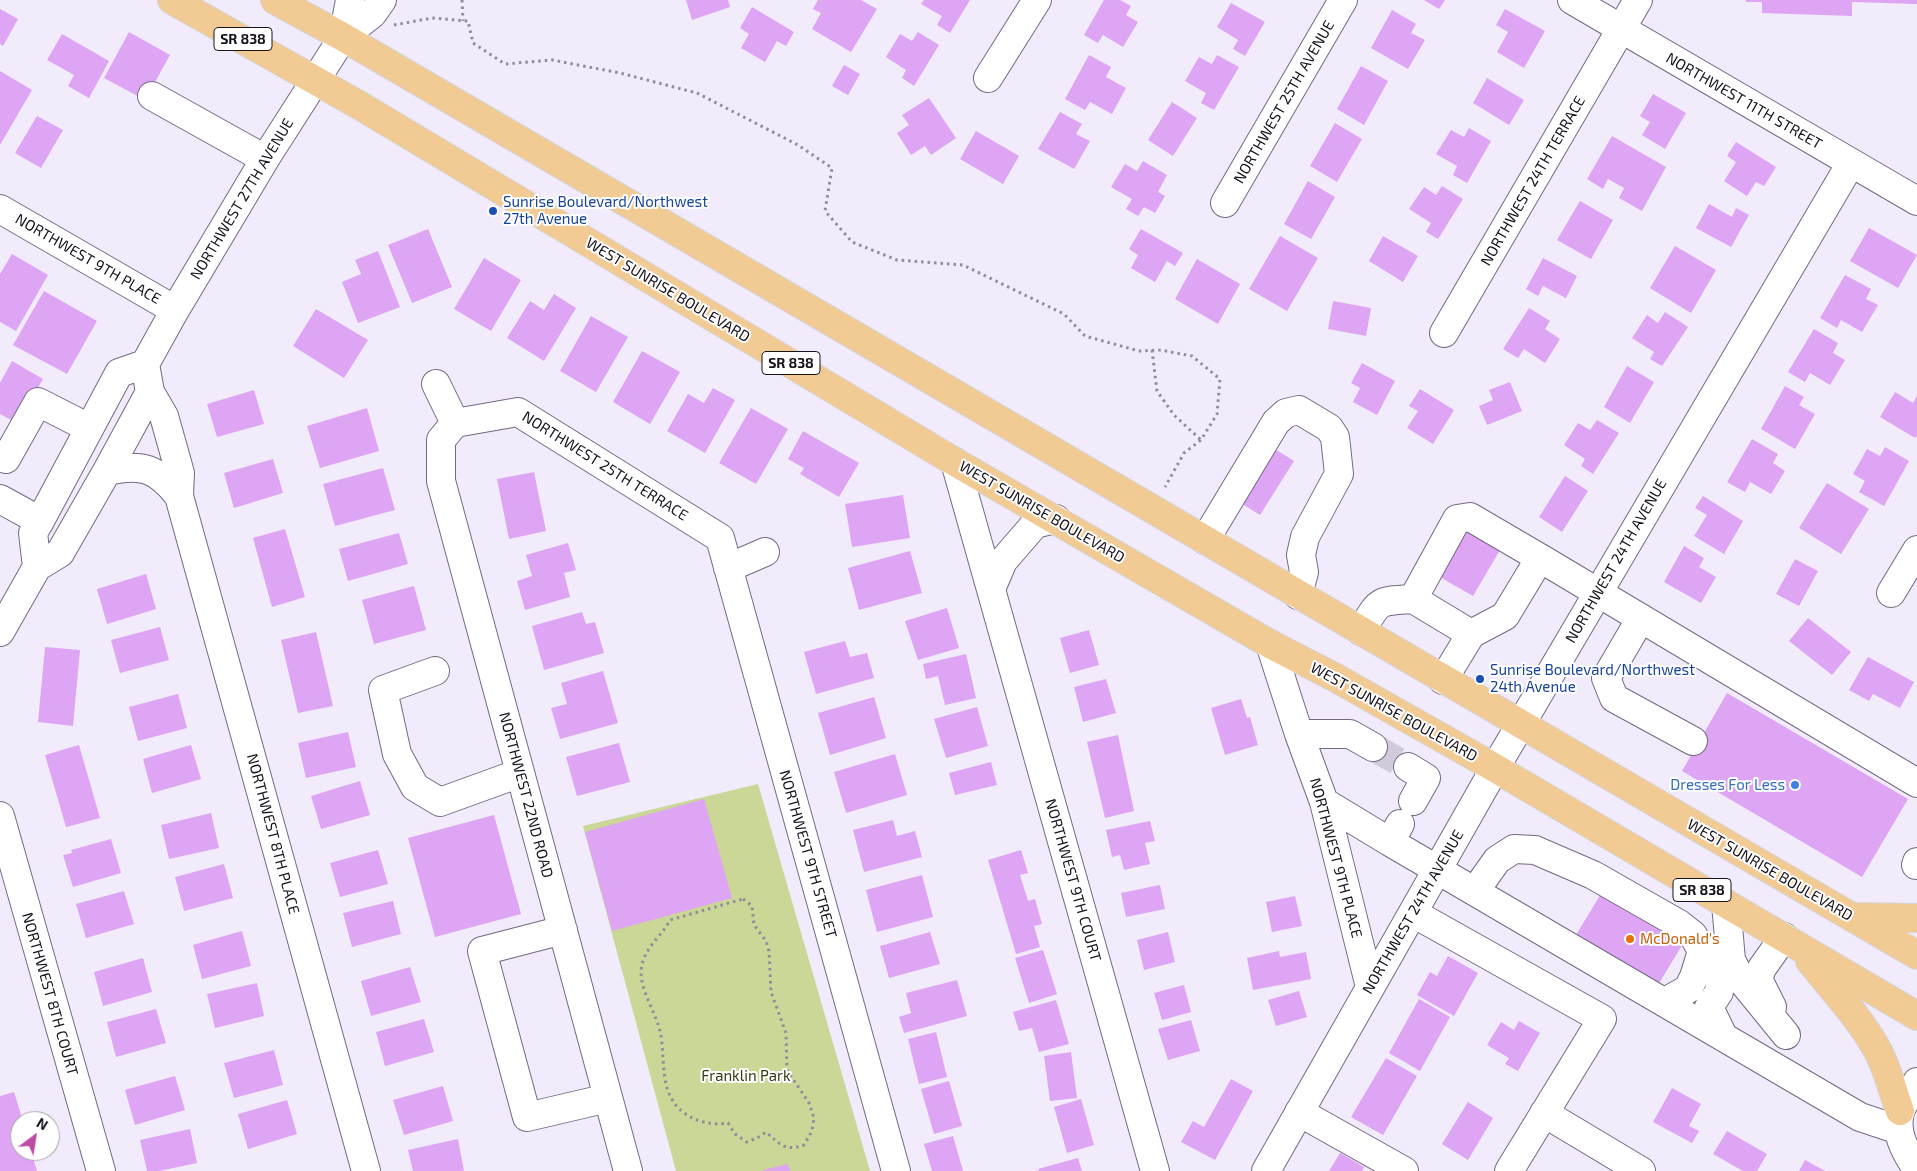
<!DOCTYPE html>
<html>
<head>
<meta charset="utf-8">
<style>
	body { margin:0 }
	#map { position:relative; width:1917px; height:1171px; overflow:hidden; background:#f2ebfc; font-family:"Exo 2",sans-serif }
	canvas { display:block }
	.north { position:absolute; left:10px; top:1111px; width:50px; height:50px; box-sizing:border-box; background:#fff; border:1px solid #a2a0a4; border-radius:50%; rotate:31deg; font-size:14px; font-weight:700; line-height:20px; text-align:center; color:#17121c }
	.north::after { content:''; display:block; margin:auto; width:18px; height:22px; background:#be4aa4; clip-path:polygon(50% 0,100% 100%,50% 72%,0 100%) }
</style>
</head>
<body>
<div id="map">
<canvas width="1917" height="1171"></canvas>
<div class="north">N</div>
</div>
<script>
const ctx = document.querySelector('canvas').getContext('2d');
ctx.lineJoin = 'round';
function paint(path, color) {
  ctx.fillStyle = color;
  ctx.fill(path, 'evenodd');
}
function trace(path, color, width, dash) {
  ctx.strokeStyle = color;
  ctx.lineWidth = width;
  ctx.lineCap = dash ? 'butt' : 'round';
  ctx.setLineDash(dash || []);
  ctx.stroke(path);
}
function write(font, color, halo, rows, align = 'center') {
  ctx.font = font + ' "Exo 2",sans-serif';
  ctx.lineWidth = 4;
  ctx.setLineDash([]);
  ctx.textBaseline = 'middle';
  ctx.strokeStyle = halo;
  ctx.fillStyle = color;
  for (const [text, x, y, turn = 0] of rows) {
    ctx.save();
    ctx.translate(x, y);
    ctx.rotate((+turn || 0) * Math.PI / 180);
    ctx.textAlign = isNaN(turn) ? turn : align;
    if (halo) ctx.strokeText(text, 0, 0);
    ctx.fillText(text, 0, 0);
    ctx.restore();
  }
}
const green = new Path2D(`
	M 758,784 L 870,1171 L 676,1171 L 583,826 Z`);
const building = new Path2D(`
	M 686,0 L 728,0 L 730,7 L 692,20 Z
	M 818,0 L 861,0 L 877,9 L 851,52 L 812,29 L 821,13 L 813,9 Z
	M 924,0 L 970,0 L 950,33 L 937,25 L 942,16 L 921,4 Z
	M 1104,0 L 1120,0 L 1131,6 L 1126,15 L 1138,22 L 1123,47 L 1103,35 L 1098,43 L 1084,35 Z
	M 1424,0 L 1445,0 L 1439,9 Z
	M 1746,0 L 1917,0 L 1917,4 L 1852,2 L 1852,16 L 1762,13 L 1762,2 L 1746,2 Z
	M 1231,3 L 1265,22 L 1245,56 L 1233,49 L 1238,40 L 1217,27 Z
	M 752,7 L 794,32 L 786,46 L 777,41 L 765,62 L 741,48 L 749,34 L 740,28 Z
	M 0,9 L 18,19 L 3,46 L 0,44 Z
	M 1505,9 L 1545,31 L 1524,68 L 1497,52 L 1508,32 L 1496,25 Z
	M 1392,10 L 1416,24 L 1411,33 L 1425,40 L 1408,69 L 1371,48 Z
	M 129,32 L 170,55 L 145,100 L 104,78 Z
	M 918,32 L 939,45 L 914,86 L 902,78 L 906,70 L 886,57 L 900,34 L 912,41 Z
	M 62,34 L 109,61 L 89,98 L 68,86 L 74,75 L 47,60 Z
	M 1089,55 L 1111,67 L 1106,77 L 1126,88 L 1112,114 L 1090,102 L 1085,110 L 1065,99 Z
	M 1217,55 L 1239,67 L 1214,110 L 1201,103 L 1206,93 L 1185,81 L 1199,57 L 1212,64 Z
	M 844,65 L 860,74 L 848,95 L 832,86 Z
	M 1361,66 L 1388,81 L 1364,125 L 1337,109 Z
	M 0,71 L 32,90 L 0,145 Z
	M 1487,78 L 1524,100 L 1509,125 L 1473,103 Z
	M 1653,94 L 1686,113 L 1665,149 L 1642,135 L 1650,122 L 1640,116 Z
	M 929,98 L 956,138 L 931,155 L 925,146 L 911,155 L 897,133 L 909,125 L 902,115 Z
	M 1172,102 L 1197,118 L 1173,156 L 1148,140 Z
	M 1060,112 L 1082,124 L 1076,134 L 1090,141 L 1074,169 L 1038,149 Z
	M 37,116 L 63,130 L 41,168 L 15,153 Z
	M 1335,123 L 1362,139 L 1337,182 L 1310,166 Z
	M 1469,128 L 1491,141 L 1467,183 L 1453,175 L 1457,166 L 1436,154 L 1451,130 L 1464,137 Z
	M 976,131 L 1019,156 L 1003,184 L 960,159 Z
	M 1612,136 L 1666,167 L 1642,211 L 1619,198 L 1624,188 L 1608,179 L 1603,189 L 1587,179 Z
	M 1736,142 L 1776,167 L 1764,186 L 1756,182 L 1747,196 L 1724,181 L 1736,162 L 1727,156 Z
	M 1143,161 L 1167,175 L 1158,192 L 1165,196 L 1155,213 L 1144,207 L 1138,216 L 1126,209 L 1132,199 L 1111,187 L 1125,164 L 1137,171 Z
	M 1308,181 L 1335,197 L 1311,239 L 1284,224 Z
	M 1442,186 L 1463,199 L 1438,239 L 1426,232 L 1431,223 L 1409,209 L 1424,187 L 1436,195 Z
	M 1580,201 L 1613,220 L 1591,259 L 1557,240 Z
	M 1709,204 L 1732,217 L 1736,208 L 1749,215 L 1731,247 L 1696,228 Z
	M 1869,228 L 1917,255 L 1898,288 L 1850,261 Z
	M 428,229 L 452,287 L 412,303 L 388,245 Z
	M 1141,229 L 1183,253 L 1175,266 L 1167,261 L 1155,282 L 1131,268 L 1138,255 L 1129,249 Z
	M 1280,236 L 1318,258 L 1287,311 L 1249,289 Z
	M 1383,236 L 1418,256 L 1403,282 L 1369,261 Z
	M 1675,246 L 1716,270 L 1691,313 L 1650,288 Z
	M 378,251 L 400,307 L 358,323 L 342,282 L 361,274 L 355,260 Z
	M 12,254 L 48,275 L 16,331 L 0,322 L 0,274 Z
	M 484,258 L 521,280 L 491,331 L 454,309 Z
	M 1543,258 L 1577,276 L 1566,298 L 1543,286 L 1538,296 L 1526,289 Z
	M 1197,259 L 1240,284 L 1218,324 L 1175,299 Z
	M 1845,275 L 1871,289 L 1866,299 L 1878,305 L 1862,332 L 1841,320 L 1837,328 L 1820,318 Z
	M 44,291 L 97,321 L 67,374 L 13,345 Z
	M 554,294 L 576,308 L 544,361 L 507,338 L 530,301 L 544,310 Z
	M 1333,301 L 1371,308 L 1366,336 L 1328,329 Z
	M 1529,308 L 1550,321 L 1545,329 L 1560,339 L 1545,363 L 1524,349 L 1518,358 L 1503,349 Z
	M 316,309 L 368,340 L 344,378 L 293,346 Z
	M 1665,312 L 1688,327 L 1662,366 L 1650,359 L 1654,352 L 1632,338 L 1647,315 L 1658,323 Z
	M 591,316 L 628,337 L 596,392 L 560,371 Z
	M 1814,329 L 1838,343 L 1833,353 L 1845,360 L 1830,385 L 1810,373 L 1805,382 L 1788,372 Z
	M 642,351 L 680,372 L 650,424 L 613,402 Z
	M 12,361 L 43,379 L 17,423 L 0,414 L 0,383 Z
	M 1362,363 L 1395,381 L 1377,415 L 1353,402 L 1360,388 L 1351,383 Z
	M 1627,366 L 1654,382 L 1630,423 L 1604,407 Z
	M 1510,382 L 1522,411 L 1487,425 L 1479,406 L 1493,400 L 1489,390 Z
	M 1785,386 L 1804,397 L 1799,405 L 1815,414 L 1795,449 L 1761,429 Z
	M 713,388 L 735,400 L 705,453 L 667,431 L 688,394 L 704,403 Z
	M 1420,389 L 1454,410 L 1433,444 L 1407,428 L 1418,411 L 1409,406 Z
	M 254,390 L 264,424 L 217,437 L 207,404 Z
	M 1895,392 L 1913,403 L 1917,396 L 1917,436 L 1915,438 L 1880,417 Z
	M 367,408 L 379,451 L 320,468 L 307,426 Z
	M 751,408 L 788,429 L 756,484 L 719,463 Z
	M 1597,420 L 1619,433 L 1593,474 L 1581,466 L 1585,459 L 1564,445 L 1578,423 L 1590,430 Z
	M 803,431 L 859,463 L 839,497 L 800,474 L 804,468 L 788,459 Z
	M 1752,439 L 1778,454 L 1773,463 L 1785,471 L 1771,494 L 1750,482 L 1745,492 L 1727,482 Z
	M 1270,446 L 1294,461 L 1260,515 L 1236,500 Z
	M 1885,447 L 1909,461 L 1884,506 L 1859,492 L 1865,481 L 1853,474 L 1867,449 L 1880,456 Z
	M 273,459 L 283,493 L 234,508 L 224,473 Z
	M 383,468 L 395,510 L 335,526 L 323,484 Z
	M 534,472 L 546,531 L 509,539 L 497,479 Z
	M 1565,476 L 1588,491 L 1562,532 L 1539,517 Z
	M 1827,483 L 1869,509 L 1841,554 L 1799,528 Z
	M 903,495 L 910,538 L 852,547 L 845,504 Z
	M 1703,496 L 1743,521 L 1724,554 L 1694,536 L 1707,515 L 1695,508 Z
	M 285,529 L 305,597 L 272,607 L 253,538 Z
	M 1465,530 L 1500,550 L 1473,596 L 1438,576 Z
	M 399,533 L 408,564 L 348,581 L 339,549 Z
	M 568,543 L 576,570 L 564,573 L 570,597 L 525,610 L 517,581 L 532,576 L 526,555 Z
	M 1684,546 L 1704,558 L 1699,567 L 1716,577 L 1701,603 L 1664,582 Z
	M 910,551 L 922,593 L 859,610 L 848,568 Z
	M 1795,559 L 1818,571 L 1799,606 L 1776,594 Z
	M 146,574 L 156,609 L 107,624 L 97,589 Z
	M 414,586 L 426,630 L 374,644 L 362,600 Z
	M 947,608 L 959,648 L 918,660 L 905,621 Z
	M 582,612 L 586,624 L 595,622 L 604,653 L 544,670 L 532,626 Z
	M 1808,618 L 1851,652 L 1832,675 L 1789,641 Z
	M 160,627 L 169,660 L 120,673 L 111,640 Z
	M 1089,630 L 1099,665 L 1070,673 L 1060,638 Z
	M 316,632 L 333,706 L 298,713 L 281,640 Z
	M 845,641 L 850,657 L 867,653 L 874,678 L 816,694 L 804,652 Z
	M 45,647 L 80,650 L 73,726 L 38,722 Z
	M 966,654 L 976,698 L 945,705 L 938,676 L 926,679 L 923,664 Z
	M 1868,657 L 1914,682 L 1900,708 L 1873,694 L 1869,701 L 1849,690 Z
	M 603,671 L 618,723 L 560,739 L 551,708 L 567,704 L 561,683 Z
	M 1106,679 L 1116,713 L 1083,722 L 1074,687 Z
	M 1727,693 L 1908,799 L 1862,877 L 1682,771 Z
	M 178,694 L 187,728 L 138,741 L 129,707 Z
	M 874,697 L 886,738 L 830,755 L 818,713 Z
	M 1241,699 L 1247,718 L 1250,717 L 1258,745 L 1225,755 L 1211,708 Z
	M 977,707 L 988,746 L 946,758 L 934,719 Z
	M 348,732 L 356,767 L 306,778 L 298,743 Z
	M 1118,735 L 1134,811 L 1105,818 L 1087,742 Z
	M 619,743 L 630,782 L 577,796 L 566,757 Z
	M 79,745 L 100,818 L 66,827 L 45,755 Z
	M 191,745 L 201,779 L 152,793 L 143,759 Z
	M 895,754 L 907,795 L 846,813 L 834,772 Z
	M 991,762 L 997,785 L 955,795 L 949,773 Z
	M 360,781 L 370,815 L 321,829 L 311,796 Z
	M 704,799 L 732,898 L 612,931 L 585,832 Z
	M 211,813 L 219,848 L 169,859 L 161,825 Z
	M 494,815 L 521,914 L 435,937 L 408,838 Z
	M 893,820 L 897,836 L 915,831 L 922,857 L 864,872 L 853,830 Z
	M 1150,821 L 1155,841 L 1145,843 L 1150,864 L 1124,870 L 1120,855 L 1112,857 L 1106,830 Z
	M 111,839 L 121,873 L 73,887 L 63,855 L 72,853 L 71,850 Z
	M 378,850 L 388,884 L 340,897 L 330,863 Z
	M 1021,850 L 1028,873 L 1020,875 L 1028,901 L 1035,899 L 1042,924 L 1034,926 L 1040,947 L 1016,954 L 988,860 Z
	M 224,864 L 233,898 L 184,911 L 175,877 Z
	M 922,875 L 933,917 L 877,932 L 866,890 Z
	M 1160,885 L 1165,909 L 1126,917 L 1121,893 Z
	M 124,891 L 134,924 L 86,938 L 76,904 Z
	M 1602,892 L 1684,942 L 1658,985 L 1576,935 Z
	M 1295,896 L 1302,926 L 1272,932 L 1266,902 Z
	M 393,901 L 401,934 L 352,947 L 343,913 Z
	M 242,931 L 251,966 L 202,979 L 193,945 Z
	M 930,932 L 940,964 L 889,978 L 880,946 Z
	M 1168,932 L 1175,962 L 1144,970 L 1137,940 Z
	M 1043,950 L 1057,994 L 1029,1003 L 1015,958 Z
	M 1279,951 L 1280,957 L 1306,952 L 1311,979 L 1253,990 L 1247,958 Z
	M 1448,956 L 1478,973 L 1454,1016 L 1417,995 L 1430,972 L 1437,976 Z
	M 143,958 L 152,992 L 103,1006 L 94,972 Z
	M 410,967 L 421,1002 L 371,1016 L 361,981 Z
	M 957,980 L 967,1016 L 904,1033 L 899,1017 L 911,1013 L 906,993 Z
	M 257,983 L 264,1016 L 215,1028 L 207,994 Z
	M 1184,985 L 1191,1012 L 1162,1020 L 1154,993 Z
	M 1299,991 L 1307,1017 L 1276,1026 L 1268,1000 Z
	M 1419,999 L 1450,1017 L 1420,1071 L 1389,1053 Z
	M 1056,1000 L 1069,1044 L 1039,1052 L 1032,1028 L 1019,1031 L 1013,1012 Z
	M 156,1009 L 166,1043 L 116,1057 L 107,1022 Z
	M 424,1019 L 434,1052 L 385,1066 L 376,1032 Z
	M 1191,1020 L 1200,1051 L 1168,1060 L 1158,1029 Z
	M 1519,1021 L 1540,1033 L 1518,1071 L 1505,1064 L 1509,1058 L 1487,1045 L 1501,1022 L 1514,1030 Z
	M 936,1032 L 947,1077 L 919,1084 L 908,1039 Z
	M 274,1050 L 283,1085 L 234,1098 L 224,1063 Z
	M 1071,1052 L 1077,1098 L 1050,1101 L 1044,1056 Z
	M 1386,1058 L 1417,1076 L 1383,1135 L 1351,1117 Z
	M 175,1076 L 185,1110 L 135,1125 L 125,1090 Z
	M 1231,1079 L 1253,1091 L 1215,1160 L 1181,1142 L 1193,1121 L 1204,1127 Z
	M 949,1081 L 962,1126 L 934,1134 L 921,1089 Z
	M 443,1086 L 453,1121 L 404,1135 L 393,1100 Z
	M 1672,1088 L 1701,1104 L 1689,1126 L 1699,1131 L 1692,1143 L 1653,1122 Z
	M 14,1092 L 23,1121 L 20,1121 L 20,1151 L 31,1151 L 37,1171 L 0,1171 L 0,1096 Z
	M 1081,1099 L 1094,1145 L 1067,1153 L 1054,1107 Z
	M 287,1100 L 297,1134 L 248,1149 L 238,1114 Z
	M 1468,1102 L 1493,1118 L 1468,1160 L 1442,1144 Z
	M 190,1129 L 197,1163 L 159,1171 L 147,1171 L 140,1140 Z
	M 1727,1131 L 1767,1154 L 1757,1171 L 1743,1171 L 1713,1154 Z
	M 953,1136 L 963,1171 L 932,1171 L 924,1144 Z
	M 458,1139 L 464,1171 L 413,1171 L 408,1150 Z
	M 1340,1153 L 1364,1167 L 1362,1171 L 1329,1171 Z
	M 1078,1158 L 1082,1171 L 1039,1171 L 1038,1169 Z
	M 1805,1160 L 1825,1171 L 1799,1171 Z
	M 788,1164 L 790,1171 L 763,1171 L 763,1170 Z`);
const minorTunnel = new Path2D(`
	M 1373,747 L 1408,767`);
const path = new Path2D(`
	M 462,0 L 463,21
	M 394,25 L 432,18 L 468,21 L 473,43 L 505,64 L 552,60 L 620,73 L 697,93 L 798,145 L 832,168 L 825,211 L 852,242 L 897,260 L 963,265 L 1064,314 L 1085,336 L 1139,351 L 1161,350 L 1192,356 L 1220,379 L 1217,414 L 1201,440 L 1184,453 L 1165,487
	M 1152,350 L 1157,391 L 1174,415 L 1201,440
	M 743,899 L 752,906 L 754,925 L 766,941 L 769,951 L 771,992 L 786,1033 L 787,1070 L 809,1103 L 814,1118 L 812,1131 L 804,1145 C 785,1152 780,1144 766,1132 L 757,1138 L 747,1142 L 735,1134 L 728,1123 C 702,1127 675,1115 667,1088 C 662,1070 664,1049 660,1031 C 655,1010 637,986 642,965 C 646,946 662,936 670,920 Z`);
const minor = new Path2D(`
	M 1572,0 L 1917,201
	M 343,37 L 350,0
	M 988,78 L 1037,0
	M 152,96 L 265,159
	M 1225,203 L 1343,0
	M 0,209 L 175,310
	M 1444,333 L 1638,0
	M 436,384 L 455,423
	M 150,392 L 164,416 L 180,473 L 179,496 L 366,1171
	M 455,423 L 518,412 L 720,538 L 896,1171
	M 455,423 L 441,440 L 441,481 L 628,1171
	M 6,459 L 38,402 L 89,428
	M 955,462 L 1155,1171
	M 107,471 C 142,463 157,468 179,496
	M 0,499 L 40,521
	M 1205,540 L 1276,422 L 1286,413 L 1299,410 L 1329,428 L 1335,437 L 1339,474 L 1305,537 L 1301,555 L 1304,572 L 1298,595
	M 37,567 L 33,533 L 40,521 L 119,373 L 145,364
	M 728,568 L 765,552
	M 991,589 L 1003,561 L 1035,524 L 1056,519
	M 1891,593 L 1917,550
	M 1641,618 L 1606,678 L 1614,698 L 1693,741
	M 1361,631 C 1380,600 1376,601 1413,599
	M 0,632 L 37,567 L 60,553 L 107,471 L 150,392 L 145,364 L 175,310 L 265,159 L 343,37 L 372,14 L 382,0
	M 1471,634 L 1413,599 L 1457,519 L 1470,517 L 1540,558
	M 1270,644 L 1299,734 L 1324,802 L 1370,987
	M 435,671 L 383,690 L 397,754 L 415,787 L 440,802 L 520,773
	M 1443,680 L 1471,634 L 1505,616 L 1540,558 L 1917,783
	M 1299,734 L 1350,734 L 1373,747
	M 1408,767 L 1426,778 L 1413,801
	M 1324,802 L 1390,842 L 1400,824
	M 0,816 L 101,1171
	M 1390,842 L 1860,1117 L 1899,1130
	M 1916,865 L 1917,862
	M 1475,891 L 1497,860 L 1514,849 L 1535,850 L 1593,875 L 1679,924 L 1693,935 L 1702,951 L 1716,964 L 1721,978 L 1719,992 L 1709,1007 L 1723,1036
	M 1726,904 L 1731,960 L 1742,981 L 1786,1035
	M 1413,913 L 1602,1019 L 1509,1171
	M 563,930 L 482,951 L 527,1117 L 608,1098
	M 1665,1002 L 1688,989 L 1694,977 L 1702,951
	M 1772,1007 L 1758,979 L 1762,968 L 1784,937
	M 1917,1082 C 1912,1091 1905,1100 1901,1109 C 1893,1130 1905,1152 1917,1169
	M 1299,1112 L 1404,1171
	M 1544,1113 L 1641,1171
	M 1266,1171 L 1495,768 L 1851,163`);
const major = new Path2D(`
	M 172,0 L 359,105 L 955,462 L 1270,644 L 1336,678 L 1495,768 L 1917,1016
	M 275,0 L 343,37 L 1917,955
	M 1854,917 L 1917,918
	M 1810,961 C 1834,991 1861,1019 1879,1053 C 1888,1071 1893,1092 1900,1111`);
const markers = [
	[493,211,5,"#1a4fb4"],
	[1480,679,5,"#1a4fb4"],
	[1795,785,5,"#3f7fe0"],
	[1630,939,5,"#e8710a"]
];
const shields = [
	[243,39,58],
	[791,363,58],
	[1702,890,58]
];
const shieldNames = [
	["SR 838",243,39],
	["SR 838",791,363],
	["SR 838",1702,890]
];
const streetNames = [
	["NORTHWEST 11TH STREET",1744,101,30],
	["NORTHWEST 25TH AVENUE",1284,102,-60],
	["NORTHWEST 24TH TERRACE",1533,181,-60],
	["NORTHWEST 27TH AVENUE",242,199,-59],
	["NORTHWEST 9TH PLACE",88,259,30],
	["WEST SUNRISE BOULEVARD",668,290,31],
	["NORTHWEST 25TH TERRACE",605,466,32],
	["WEST SUNRISE BOULEVARD",1042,512,30],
	["NORTHWEST 24TH AVENUE",1616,561,-60],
	["WEST SUNRISE BOULEVARD",1394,712,29],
	["NORTHWEST 22ND ROAD",526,795,75],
	["NORTHWEST 8TH PLACE",273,834,75],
	["NORTHWEST 9TH STREET",808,854,74],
	["NORTHWEST 9TH PLACE",1336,858,75],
	["WEST SUNRISE BOULEVARD",1770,870,30],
	["NORTHWEST 9TH COURT",1073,880,74],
	["NORTHWEST 24TH AVENUE",1413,912,-60],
	["NORTHWEST 8TH COURT",50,994,74]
];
const transitNames = [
	["Sunrise Boulevard/Northwest",503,202],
	["27th Avenue",503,219],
	["Sunrise Boulevard/Northwest",1490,670],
	["24th Avenue",1490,687]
];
const shopNames = [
	["Dresses For Less",1785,785]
];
const foodNames = [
	["McDonald's",1640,939]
];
const parkNames = [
	["Franklin Park",746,1076]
];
paint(green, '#cad796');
paint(building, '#dda5f4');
trace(minorTunnel, '#d1cada', 28, [28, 14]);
trace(minor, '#746982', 30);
trace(major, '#d5d4d6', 30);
trace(path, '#928c9a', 3, [2.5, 4]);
trace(minor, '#fff', 28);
trace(major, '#f1ca94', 28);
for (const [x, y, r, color] of markers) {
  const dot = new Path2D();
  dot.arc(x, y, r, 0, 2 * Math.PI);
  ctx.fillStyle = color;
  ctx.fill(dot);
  trace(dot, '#fff', 2);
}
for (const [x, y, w] of shields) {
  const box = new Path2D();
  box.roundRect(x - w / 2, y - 11.5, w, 23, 4);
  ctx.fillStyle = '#fff';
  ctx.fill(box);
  trace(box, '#17121c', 1);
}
write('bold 14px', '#17121c', null, shieldNames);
write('15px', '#17121c', '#fff', streetNames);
write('15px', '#164399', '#fff', transitNames, 'left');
write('15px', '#366cbe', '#fff', shopNames, 'right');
write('15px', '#c56008', '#fff', foodNames, 'left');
write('15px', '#333910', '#fff', parkNames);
</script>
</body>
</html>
